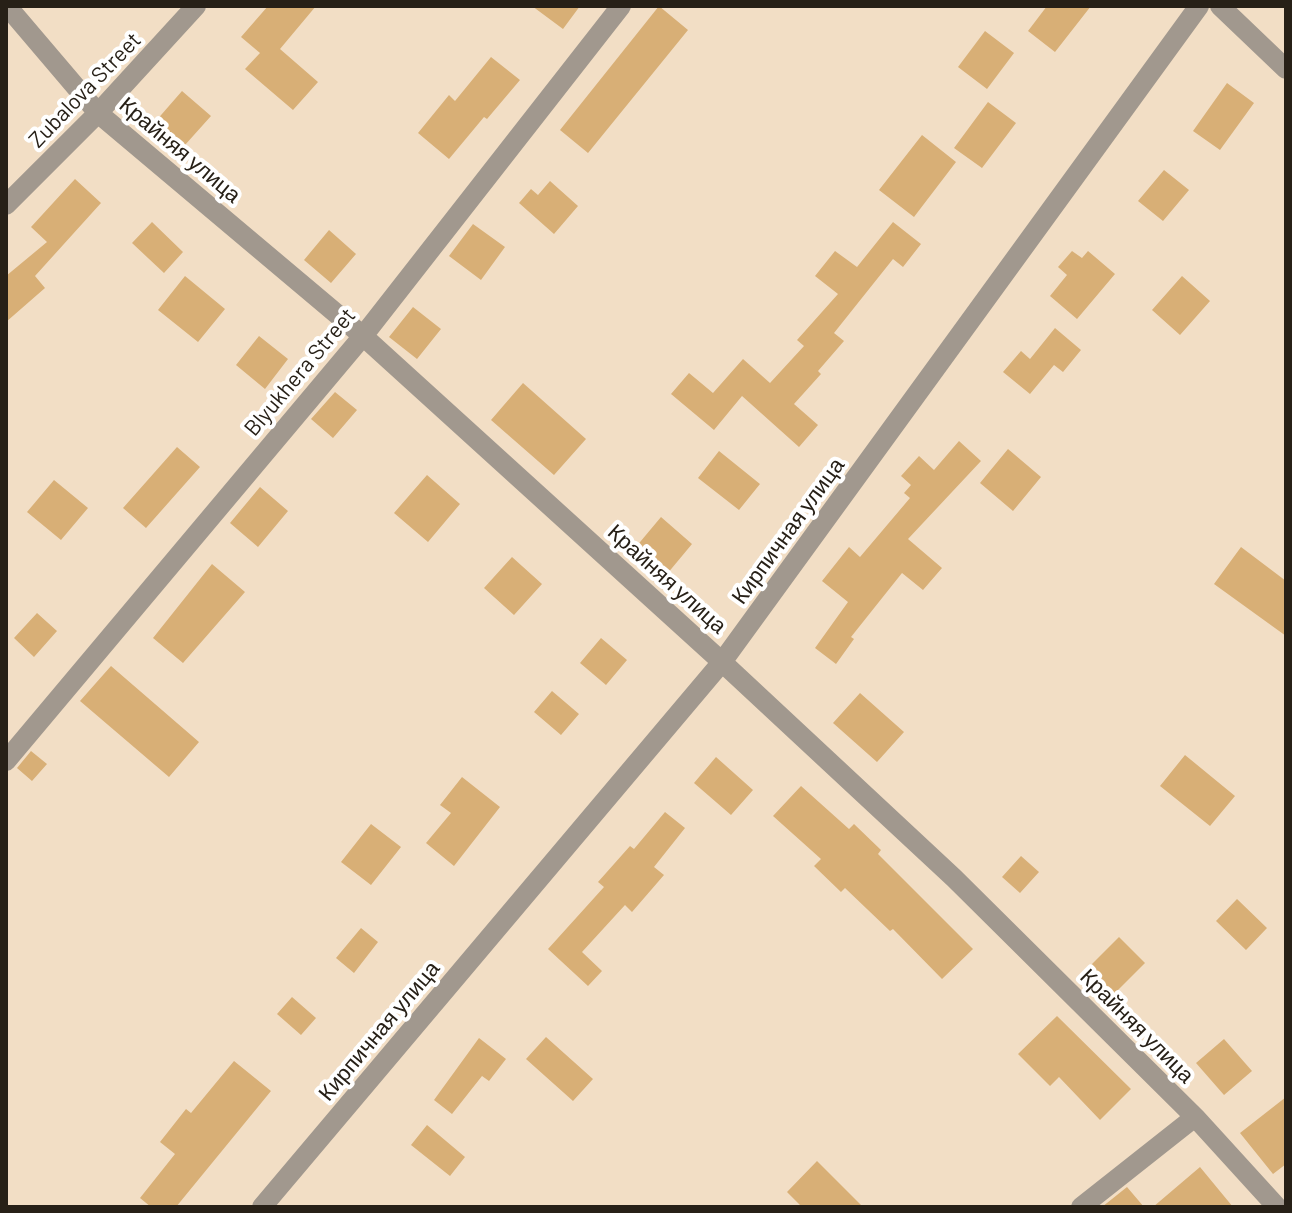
<!DOCTYPE html>
<html>
<head>
<meta charset="utf-8">
<style>
	body { margin:0 }
	#map { position:relative; width:1292px; height:1213px; overflow:hidden; background:#f2dec5; font-family:Barlow,sans-serif }
	canvas { display:block }
	.frame { position:absolute; inset:0; border:8px solid #272017; pointer-events:none }
</style>
</head>
<body>
<div id="map">
<canvas width="1292" height="1213"></canvas>
<div class="frame"></div>
</div>
<script>
const ctx = document.querySelector('canvas').getContext('2d');
ctx.lineJoin = 'round';
function paint(path, color) {
  ctx.fillStyle = color;
  ctx.fill(path, 'evenodd');
}
function trace(path, color, width, dash) {
  ctx.strokeStyle = color;
  ctx.lineWidth = width;
  ctx.lineCap = dash ? 'butt' : 'round';
  ctx.setLineDash(dash || []);
  ctx.stroke(path);
}
function write(font, color, halo, rows, align = 'center') {
  ctx.font = font + ' Barlow,sans-serif';
  ctx.lineWidth = 8;
  ctx.setLineDash([]);
  ctx.textBaseline = 'middle';
  ctx.strokeStyle = halo;
  ctx.fillStyle = color;
  for (const [text, x, y, turn = 0] of rows) {
    ctx.save();
    ctx.translate(x, y);
    ctx.rotate((+turn || 0) * Math.PI / 180);
    ctx.textAlign = isNaN(turn) ? turn : align;
    if (halo) ctx.strokeText(text, 0, 0);
    ctx.fillText(text, 0, 0);
    ctx.restore();
  }
}
const building = new Path2D(`
	M 268,6 L 316,6 L 280,49 L 318,82 L 293,110 L 245,69 L 260,53 L 241,37 Z
	M 532,6 L 580,6 L 563,29 Z
	M 659,6 L 688,30 L 588,153 L 560,130 Z
	M 1047,6 L 1091,6 L 1055,52 L 1028,31 Z
	M 985,31 L 1014,53 L 987,89 L 958,67 Z
	M 491,57 L 520,80 L 487,119 L 484,117 L 449,159 L 418,133 L 449,95 L 455,101 Z
	M 1227,83 L 1254,103 L 1220,150 L 1193,131 Z
	M 182,91 L 211,116 L 176,155 L 148,130 Z
	M 988,102 L 1016,123 L 982,168 L 954,148 Z
	M 922,135 L 956,162 L 914,217 L 879,190 Z
	M 1164,170 L 1189,190 L 1163,221 L 1138,201 Z
	M 75,179 L 101,203 L 35,276 L 45,288 L 6,322 L 6,276 L 47,242 L 31,227 Z
	M 550,181 L 578,206 L 554,234 L 519,203 L 531,189 L 538,195 Z
	M 152,222 L 183,252 L 164,273 L 132,243 Z
	M 893,222 L 921,244 L 903,267 L 893,259 L 834,333 L 844,341 L 818,371 L 821,374 L 794,404 L 818,425 L 799,447 L 742,396 L 714,430 L 671,394 L 689,373 L 713,393 L 743,359 L 770,383 L 804,346 L 797,340 L 838,294 L 815,276 L 835,251 L 857,267 Z
	M 473,224 L 505,247 L 481,280 L 449,256 Z
	M 329,230 L 356,254 L 331,283 L 304,260 Z
	M 1072,251 L 1082,258 L 1088,251 L 1115,274 L 1077,319 L 1050,296 L 1067,275 L 1058,267 Z
	M 185,276 L 225,309 L 198,342 L 158,310 Z
	M 1182,276 L 1210,301 L 1180,335 L 1152,310 Z
	M 413,307 L 441,329 L 417,359 L 389,337 Z
	M 1055,328 L 1081,350 L 1063,372 L 1054,365 L 1030,394 L 1003,372 L 1021,351 L 1030,359 Z
	M 259,336 L 288,359 L 265,389 L 236,365 Z
	M 523,383 L 586,439 L 554,475 L 491,420 Z
	M 335,392 L 357,410 L 333,438 L 311,419 Z
	M 959,441 L 981,461 L 908,539 L 942,568 L 923,590 L 902,573 L 851,637 L 854,639 L 836,664 L 815,648 L 848,602 L 822,581 L 849,547 L 860,557 L 910,498 L 904,493 L 911,485 L 901,476 L 919,456 L 934,470 Z
	M 177,447 L 200,467 L 146,528 L 123,508 Z
	M 1008,449 L 1041,477 L 1013,511 L 980,483 Z
	M 719,451 L 760,484 L 739,510 L 698,478 Z
	M 427,475 L 460,504 L 428,542 L 394,513 Z
	M 54,480 L 88,508 L 61,540 L 27,512 Z
	M 260,487 L 288,511 L 258,547 L 230,523 Z
	M 661,517 L 692,544 L 662,580 L 630,554 Z
	M 1241,547 L 1286,581 L 1286,636 L 1214,584 Z
	M 512,557 L 542,584 L 514,615 L 484,588 Z
	M 212,564 L 245,592 L 183,663 L 153,638 Z
	M 37,613 L 57,631 L 34,657 L 14,638 Z
	M 601,638 L 627,660 L 606,685 L 580,663 Z
	M 111,666 L 199,742 L 169,777 L 80,701 Z
	M 552,691 L 579,714 L 561,735 L 534,712 Z
	M 860,693 L 904,732 L 877,762 L 833,723 Z
	M 31,751 L 47,764 L 32,781 L 17,768 Z
	M 1185,755 L 1235,796 L 1210,826 L 1160,786 Z
	M 716,757 L 753,790 L 731,815 L 694,783 Z
	M 462,777 L 500,807 L 454,866 L 426,843 L 451,813 L 440,805 Z
	M 801,786 L 849,829 L 854,824 L 881,850 L 878,854 L 973,949 L 942,979 L 893,929 L 890,931 L 845,888 L 841,892 L 814,866 L 821,859 L 773,816 Z
	M 665,812 L 685,828 L 654,867 L 664,875 L 632,912 L 625,905 L 582,952 L 602,971 L 588,986 L 548,949 L 604,887 L 598,882 L 630,846 L 634,849 Z
	M 371,824 L 401,847 L 371,885 L 341,862 Z
	M 1021,856 L 1039,872 L 1020,893 L 1002,877 Z
	M 1237,899 L 1267,928 L 1246,950 L 1216,921 Z
	M 361,928 L 378,942 L 354,973 L 336,958 Z
	M 1119,937 L 1145,963 L 1114,994 L 1088,968 Z
	M 292,997 L 316,1018 L 301,1035 L 277,1014 Z
	M 1057,1016 L 1131,1089 L 1100,1120 L 1059,1077 L 1050,1086 L 1018,1054 Z
	M 546,1037 L 593,1079 L 573,1101 L 526,1059 Z
	M 479,1038 L 506,1059 L 489,1081 L 482,1076 L 452,1114 L 434,1100 Z
	M 1224,1039 L 1252,1071 L 1224,1095 L 1196,1063 Z
	M 234,1061 L 271,1091 L 176,1207 L 151,1207 L 140,1198 L 175,1154 L 160,1142 L 186,1109 L 191,1113 Z
	M 1286,1097 L 1286,1164 L 1273,1174 L 1240,1133 Z
	M 427,1125 L 465,1157 L 450,1176 L 411,1145 Z
	M 817,1161 L 863,1207 L 802,1207 L 787,1192 Z
	M 1200,1167 L 1233,1207 L 1153,1207 Z
	M 1127,1187 L 1144,1207 L 1102,1207 Z`);
const street = new Path2D(`
	M 7,6 L 98,113 L 363,336 L 722,662 L 954,878 L 1195,1117 L 1277,1207
	M 1220,6 L 1286,69
	M 6,205 L 98,113 L 196,6
	M 6,761 L 363,336 L 621,6
	M 262,1207 L 722,662 L 1199,6
	M 1081,1207 L 1195,1117`);
const streetNames = [
	["Zubalova Street",85,90,-46],
	["Крайняя улица",180,150,40],
	["Blyukhera Street",300,372,-50],
	["Кирпичная улица",788,531,-54],
	["Крайняя улица",667,579,42],
	["Крайняя улица",1137,1026,45],
	["Кирпичная улица",379,1031,-50]
];
paint(building, '#d8af76');
trace(street, '#a1988e', 20);
write('22px', '#272017', '#fff', streetNames);
</script>
</body>
</html>
